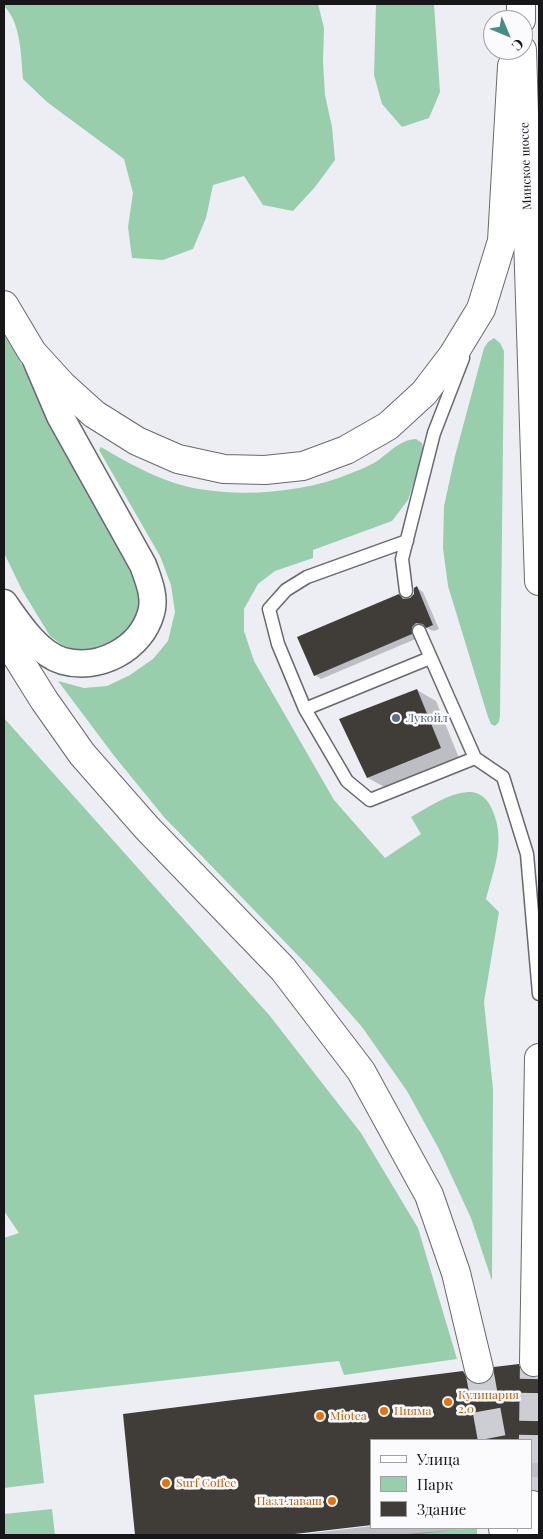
<!DOCTYPE html>
<html>
<head>
<meta charset="utf-8">
<style>
	body { margin:0 }
	#map { position:relative; width:543px; height:1539px; overflow:hidden; background:#edeef4; font-family:"Playfair Display",serif }
	canvas { display:block }
	.frame { position:absolute; inset:0; border:5px solid #171719; pointer-events:none }
	.legend { position:absolute; left:370px; top:1439px; width:162px; height:90px; box-sizing:border-box; background:#fbfbfe; border:1px solid #a0a0a2; margin:0; padding:6px 9px; list-style:none; font-size:15px; color:#171719 }
	.legend li { display:flex; align-items:center; gap:10px; height:25px }
	.legend b { width:25px; border:1px solid #a0a0a2 }
	.north { position:absolute; left:483px; top:10px; width:50px; height:50px; box-sizing:border-box; background:#fbfbfe; border:1px solid #a0a0a2; border-radius:50%; rotate:135deg; font-size:14px; font-weight:700; line-height:20px; text-align:center; color:#171719 }
	.north::after { content:''; display:block; margin:auto; width:18px; height:22px; background:#488d85; clip-path:polygon(50% 0,100% 100%,50% 72%,0 100%) }
</style>
</head>
<body>
<div id="map">
<canvas width="543" height="1539"></canvas>
<div class="frame"></div>
<ul class="legend">
<li><b style="height:6px;background:#fff"></b>Улица</li>
<li><b style="height:14px;background:#98ceac"></b>Парк</li>
<li><b style="height:14px;background:#403c38"></b>Здание</li>
</ul>
<div class="north">С</div>
</div>
<script>
const ctx = document.querySelector('canvas').getContext('2d');
ctx.lineJoin = 'round';
function paint(path, color) {
  ctx.fillStyle = color;
  ctx.fill(path, 'evenodd');
}
function trace(path, color, width, dash) {
  ctx.strokeStyle = color;
  ctx.lineWidth = width;
  ctx.lineCap = dash ? 'butt' : 'round';
  ctx.setLineDash(dash || []);
  ctx.stroke(path);
}
function write(font, color, halo, rows, align = 'center') {
  ctx.font = font + ' "Playfair Display",serif';
  ctx.lineWidth = 5;
  ctx.setLineDash([]);
  ctx.textBaseline = 'middle';
  ctx.strokeStyle = halo;
  ctx.fillStyle = color;
  for (const [text, x, y, turn = 0] of rows) {
    ctx.save();
    ctx.translate(x, y);
    ctx.rotate((+turn || 0) * Math.PI / 180);
    ctx.textAlign = isNaN(turn) ? turn : align;
    if (halo) ctx.strokeText(text, 0, 0);
    ctx.fillText(text, 0, 0);
    ctx.restore();
  }
}
const green = new Path2D(`
	M 4,4 L 318,4 L 324,28 L 323,62 L 325,95 L 332,127 L 335,160 L 315,187 L 293,211 L 263,205 L 244,176 L 213,185 L 206,218 L 193,249 L 163,260 L 132,258 L 128,227 L 133,193 L 124,159 L 47,102 L 23,79 C 21,55 21,23 4,6 Z
	M 376,4 L 434,4 L 440,92 L 429,118 L 402,127 L 382,104 L 374,75 Z
	M 4,331 L 124,557 L 138,590 L 139,605 L 135,619 L 128,632 L 117,642 L 90,651 L 75,650 L 62,645 L 50,636 L 22,590 L 4,553 Z
	M 494,338 L 500,343 L 504,351 L 500,715 L 499,722 L 495,726 L 491,724 L 488,717 L 448,586 L 443,548 L 444,506 L 455,456 L 484,348 L 488,342 Z
	M 416,439 L 422,443 L 424,452 L 408,500 L 392,521 L 313,550 L 313,558 L 275,571 L 258,584 L 244,609 L 244,631 L 254,661 L 334,800 L 385,858 L 421,834 L 411,817 C 429,807 448,793 468,792 C 477,791 486,797 490,805 C 507,838 495,865 486,899 L 499,912 L 484,1002 L 493,1089 L 492,1281 L 471,1218 L 440,1151 L 407,1091 L 362,1027 L 313,971 L 164,817 L 115,757 L 58,681 L 84,688 L 107,686 L 130,675 L 153,659 L 168,641 L 175,612 L 171,585 L 160,556 L 99,450 L 101,447 C 131,465 164,483 199,489 C 246,497 305,492 349,474 C 357,471 366,467 374,463 C 389,454 398,440 416,439 Z
	M 4,718 L 270,1016 L 361,1133 L 418,1228 L 457,1359 L 344,1375 L 339,1361 L 34,1395 L 44,1483 L 4,1488 L 4,1238 L 19,1233 L 4,1211 Z
	M 52,1509 L 55,1535 L 4,1535 L 4,1514 Z
	M 477,1528 L 477,1535 L 395,1535 Z`);
const shadow = new Path2D(`
	M 417,588 L 423,592 L 439,629 L 434,631 L 424,627 L 419,630 L 418,638 L 321,679 L 315,675 L 399,595 L 406,600 L 411,599 L 415,594 Z
	M 417,690 L 436,701 L 459,758 L 386,788 L 368,778 Z
	M 519,1365 L 539,1377 L 539,1519 L 532,1520 L 532,1440 L 372,1440 L 372,1523 L 277,1535 L 136,1535 L 124,1415 L 463,1372 L 484,1385 Z
	M 372,1526 L 372,1528 L 472,1528 L 411,1535 L 297,1535 Z`);
const building = new Path2D(`
	M 417,586 L 433,625 L 426,628 L 423,624 L 416,623 L 412,627 L 412,634 L 314,676 L 297,637 L 399,594 L 403,599 L 410,598 L 414,594 L 414,588 Z
	M 417,689 L 441,748 L 367,778 L 339,719 Z
	M 519,1364 L 521,1370 L 526,1376 L 533,1378 L 539,1376 L 539,1440 L 372,1440 L 372,1525 L 286,1535 L 135,1535 L 123,1414 L 463,1371 L 468,1380 L 475,1384 L 482,1384 L 490,1380 L 494,1374 L 494,1367 Z`);
const primaryTunnel = new Path2D(`
	M 479,1369 L 492,1440`);
const trunkTunnel = new Path2D(`
	M 532,1505 L 534,1362`);
const service = new Path2D(`
	M 407,541 L 307,577 L 286,590 L 269,609 L 278,644 L 305,709 L 347,781 L 370,800 L 475,758
	M 406,591 L 402,559 L 434,433 L 463,358
	M 419,631 L 475,758 L 503,777 L 527,854 L 539,994
	M 305,709 L 430,658`);
const minor = new Path2D(`
	M 4,603 C 18,623 38,654 63,661 C 99,671 141,649 151,613 C 156,597 148,579 143,565 L 60,416 L 36,360`);
const primary = new Path2D(`
	M 4,305 L 32,352 L 63,386 L 94,414 L 137,441 L 178,459 L 224,469 L 265,470 L 303,466 L 346,450 L 388,426 L 424,393 L 453,355 L 481,309 L 502,241 L 512,66
	M 4,636 L 44,700 L 82,754 L 147,828 L 283,969 L 361,1071 L 429,1195 L 456,1273 L 479,1369
	M 503,1528 L 504,1535`);
const trunk = new Path2D(`
	M 521,4 L 521,20
	M 522,50 L 539,581
	M 534,1362 L 539,1058
	M 532,1535 L 532,1505`);
const markers = [
	[396,718,5,"#5c6f8a"],
	[448,1402,5,"#e8710a"],
	[384,1411,5,"#e8710a"],
	[320,1416,5,"#e8710a"],
	[166,1483,5,"#e8710a"],
	[332,1501,5,"#e8710a"]
];
const streetNames = [
	["Минское шоссе",526,166,-92]
];
const serviceNames = [
	["Лукойл",406,718]
];
const foodNames = [
	["Кулинария",458,1395],
	["2.0",458,1409],
	["Нияма",394,1411],
	["Miotea",330,1416],
	["Surf Coffee",176,1483],
	["Пазл лаваш",322,1501,"right"]
];
paint(green, '#98ceac');
paint(shadow, '#0003');
paint(building, '#403c38');
trace(primaryTunnel, '#cdced3', 28, [28, 14]);
trace(trunkTunnel, '#cdced3', 28, [28, 14]);
trace(service, '#68686e', 15);
trace(minor, '#68686e', 29);
trace(primary, '#68686e', 30);
trace(trunk, '#68686e', 30);
trace(service, '#fff', 12);
trace(minor, '#fff', 26);
trace(primary, '#fff', 28);
trace(trunk, '#fff', 28);
for (const [x, y, r, color] of markers) {
  const dot = new Path2D();
  dot.arc(x, y, r, 0, 2 * Math.PI);
  ctx.fillStyle = color;
  ctx.fill(dot);
  trace(dot, '#fbfbfe', 2);
}
write('12px', '#171719', '#fbfbfe', streetNames);
write('12px', '#4e5e75', '#fbfbfe', serviceNames, 'left');
write('12px', '#c56008', '#fbfbfe', foodNames, 'left');
</script>
</body>
</html>
